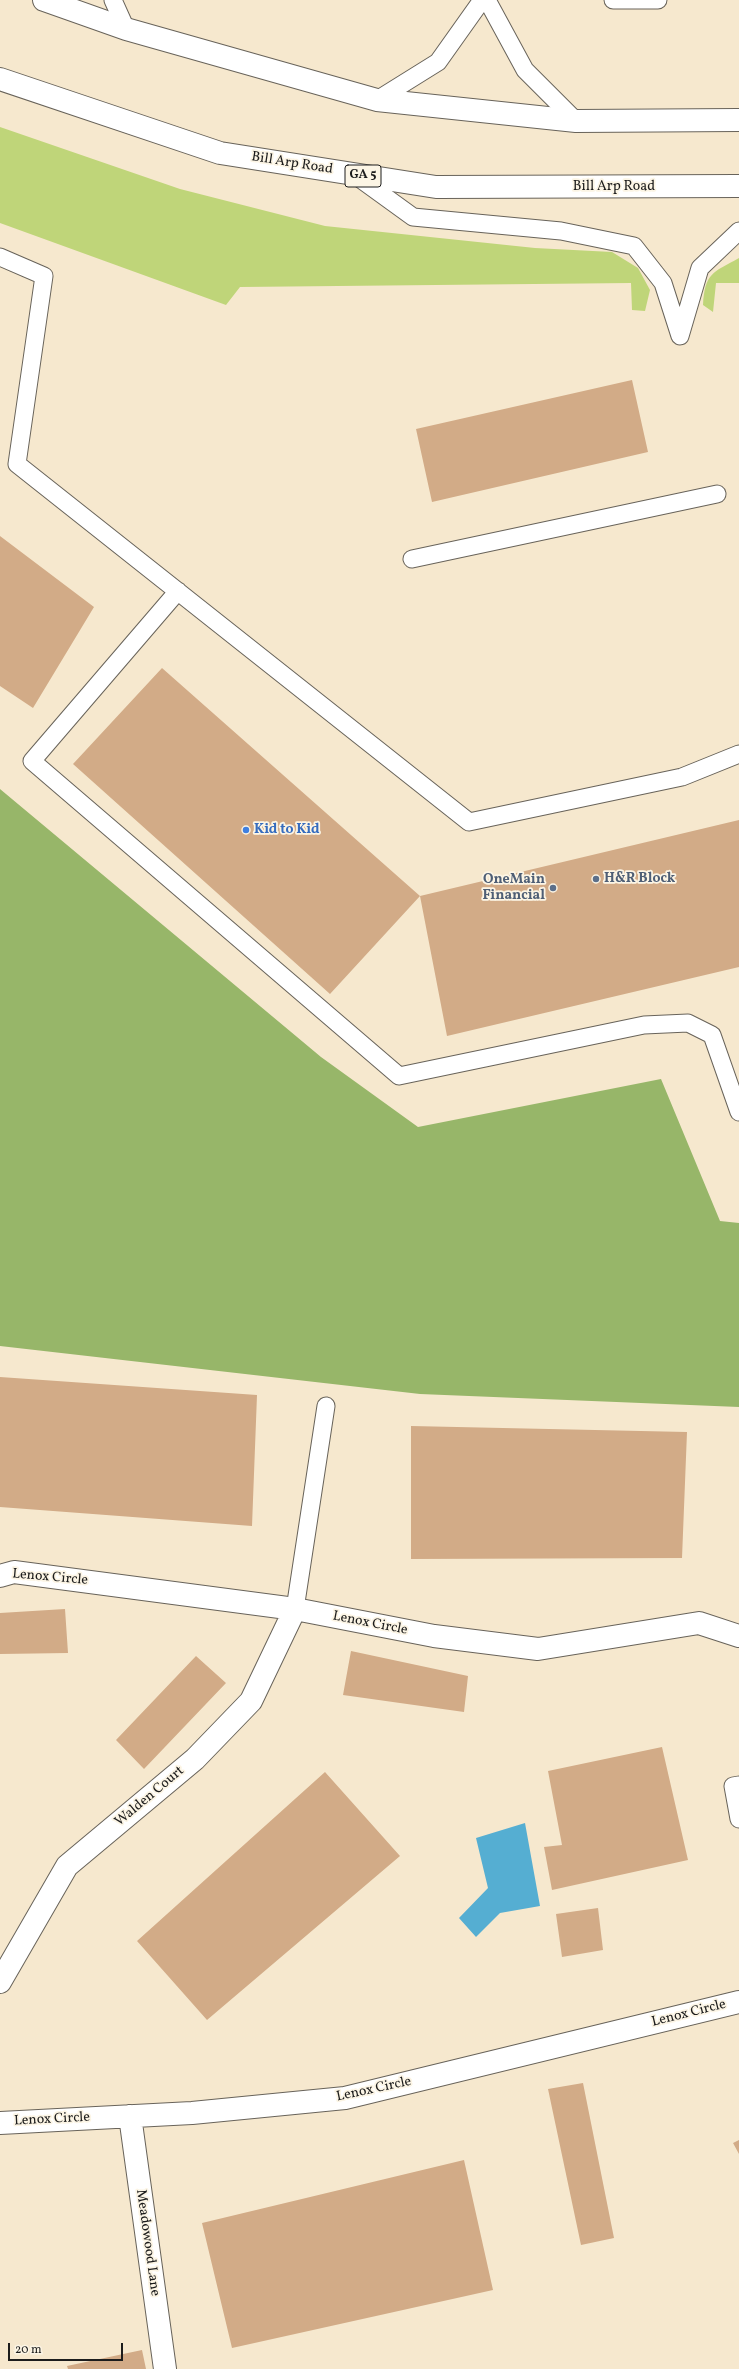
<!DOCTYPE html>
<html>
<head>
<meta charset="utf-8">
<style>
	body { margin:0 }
	#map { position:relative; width:739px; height:2369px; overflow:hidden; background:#f6e8ce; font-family:Vollkorn,serif }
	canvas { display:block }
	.scale { position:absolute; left:8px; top:2343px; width:115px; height:18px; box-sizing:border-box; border:2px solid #1c1c1c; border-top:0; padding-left:5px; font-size:12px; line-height:14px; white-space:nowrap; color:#1c1c1c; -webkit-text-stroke:3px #fcf5e5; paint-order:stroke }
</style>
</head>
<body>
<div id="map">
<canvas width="739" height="2369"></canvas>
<div class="scale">20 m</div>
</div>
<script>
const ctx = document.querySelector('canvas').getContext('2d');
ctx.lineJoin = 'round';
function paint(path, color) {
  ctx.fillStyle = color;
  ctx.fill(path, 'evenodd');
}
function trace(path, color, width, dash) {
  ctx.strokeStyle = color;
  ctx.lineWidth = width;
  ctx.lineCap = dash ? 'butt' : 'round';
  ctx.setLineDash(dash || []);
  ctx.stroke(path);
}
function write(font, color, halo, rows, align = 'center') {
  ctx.font = font + ' Vollkorn,serif';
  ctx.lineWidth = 3.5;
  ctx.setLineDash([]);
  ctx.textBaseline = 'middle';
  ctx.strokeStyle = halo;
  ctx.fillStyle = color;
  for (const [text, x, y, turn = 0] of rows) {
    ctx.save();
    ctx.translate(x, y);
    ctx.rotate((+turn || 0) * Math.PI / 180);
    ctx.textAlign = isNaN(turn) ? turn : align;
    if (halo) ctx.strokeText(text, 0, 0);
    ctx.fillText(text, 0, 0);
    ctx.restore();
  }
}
const green = new Path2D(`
	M 0,127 L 180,189 L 325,226 L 535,248 L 612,252 L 638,268 L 650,290 L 645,311 L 632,310 L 631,283 L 240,287 L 226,305 L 0,223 Z
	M 739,258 L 739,283 L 716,283 L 713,312 L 703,305 C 705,273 712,273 739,258 Z`);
const forest = new Path2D(`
	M 0,789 L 321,1057 L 418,1127 L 661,1079 L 720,1221 L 739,1223 L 739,1407 L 420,1394 L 0,1346 Z`);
const water = new Path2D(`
	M 525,1823 L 540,1906 L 500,1913 L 476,1937 L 459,1918 L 488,1888 L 476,1838 Z`);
const building = new Path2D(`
	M 632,380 L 648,452 L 432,502 L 416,429 Z
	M 0,536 L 94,607 L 33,708 L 0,686 Z
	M 162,668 L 420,896 L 330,994 L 73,764 Z
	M 739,820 L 739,967 L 447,1036 L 420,896 Z
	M 0,1377 L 257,1395 L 252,1526 L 0,1507 Z
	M 411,1426 L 687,1432 L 682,1558 L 411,1559 Z
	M 65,1609 L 68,1653 L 0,1654 L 0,1613 Z
	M 351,1651 L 468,1676 L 464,1712 L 343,1695 Z
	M 196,1656 L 226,1683 L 144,1769 L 116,1740 Z
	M 662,1747 L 688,1860 L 552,1890 L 544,1847 L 562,1845 L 548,1771 Z
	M 325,1772 L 400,1856 L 207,2020 L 137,1941 Z
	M 598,1908 L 603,1950 L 562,1957 L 556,1914 Z
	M 583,2083 L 614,2238 L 581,2245 L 548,2089 Z
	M 739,2140 L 739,2154 L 733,2143 Z
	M 464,2160 L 493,2290 L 232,2348 L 202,2223 Z
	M 142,2350 L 146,2369 L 68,2369 L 67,2366 Z`);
const service = new Path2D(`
	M 113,0 L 126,29
	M 487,0 L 525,70 L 576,121
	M 613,0 L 658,0
	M 377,100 L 438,62 L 482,0
	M 355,175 L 413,217 L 561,231 L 634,246 L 663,283 L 680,336 L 700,268 L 739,231
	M 0,257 L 44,276 L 17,464 L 469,822 L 682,777 L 739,754
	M 412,559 L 717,494
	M 178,591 L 32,761 L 399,1076 L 644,1025 L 688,1023 L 712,1035 L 739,1112
	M 295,1609 L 326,1406
	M 739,1785 L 733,1786 L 739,1819`);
const minor = new Path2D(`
	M 0,1576 L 14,1572 L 295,1609 L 434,1636 L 538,1649 L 699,1623 L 739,1636
	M 0,1982 L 67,1866 L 195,1759 L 251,1701 L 295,1609
	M 130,2116 L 165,2369
	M 0,2123 L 192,2113 L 345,2098 L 739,2002`);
const primary = new Path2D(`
	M 44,0 L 126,29 L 377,100 L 576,121 L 739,120
	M 0,79 L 220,153 L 436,187 L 739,186`);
const markers = [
	[246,830,4,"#3f7fe0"],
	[596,879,4,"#5c6f8a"],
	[553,888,4,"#5c6f8a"]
];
const shields = [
	[363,176,36]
];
const shieldNames = [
	["GA 5",363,176]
];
const streetNames = [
	["Bill Arp Road",292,164,9],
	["Bill Arp Road",614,187],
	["Lenox Circle",50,1578,5],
	["Lenox Circle",370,1624,11],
	["Walden Court",150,1797,-40],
	["Lenox Circle",689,2014,-14],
	["Lenox Circle",374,2090,-12],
	["Lenox Circle",52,2120,-3],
	["Meadowood Lane",147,2243,82]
];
const shopNames = [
	["Kid to Kid",254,830]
];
const serviceNames = [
	["H&R Block",604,879],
	["OneMain",545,880,"right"],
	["Financial",545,896,"right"]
];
paint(green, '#bfd579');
paint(forest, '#97b669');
paint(water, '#55aed2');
paint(building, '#d2ab87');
trace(service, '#68635a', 19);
trace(minor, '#68635a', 24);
trace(primary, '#68635a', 24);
trace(service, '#fff', 17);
trace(minor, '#fff', 22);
trace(primary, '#fff', 22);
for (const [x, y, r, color] of markers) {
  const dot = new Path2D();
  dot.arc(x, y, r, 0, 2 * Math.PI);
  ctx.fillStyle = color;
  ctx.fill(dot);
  trace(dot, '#fcf5e5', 1.5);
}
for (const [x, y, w] of shields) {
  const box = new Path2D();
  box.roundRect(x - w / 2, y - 11, w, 22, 3);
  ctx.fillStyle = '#fcf5e5';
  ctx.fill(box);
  trace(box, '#1c1c1c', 1);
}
write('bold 13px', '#1c1c1c', null, shieldNames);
write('14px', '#1c1c1c', '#fcf5e5', streetNames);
write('bold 14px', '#366cbe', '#fcf5e5', shopNames, 'left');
write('bold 14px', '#4e5e75', '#fcf5e5', serviceNames, 'left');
</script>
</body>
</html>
